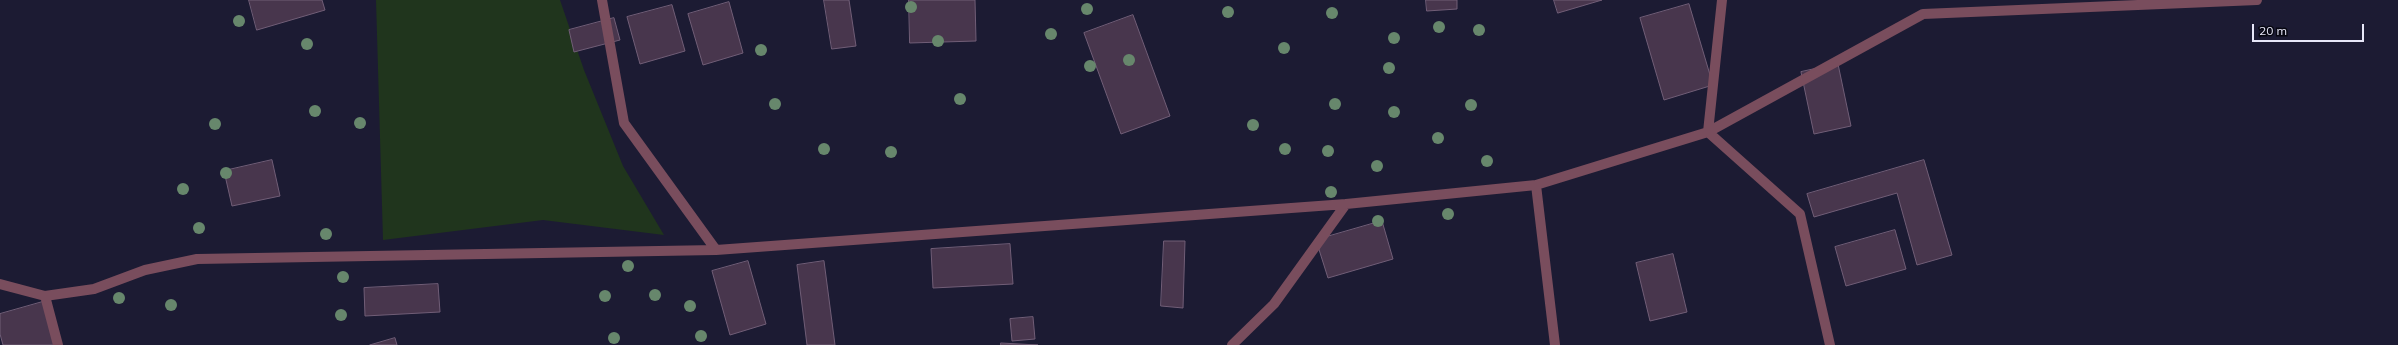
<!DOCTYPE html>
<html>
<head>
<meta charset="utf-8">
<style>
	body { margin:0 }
	#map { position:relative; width:2398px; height:345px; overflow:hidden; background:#1c1b33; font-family:Mulish,sans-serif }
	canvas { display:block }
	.scale { position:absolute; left:2252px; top:24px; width:112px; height:18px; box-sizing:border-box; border:2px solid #e7e7f8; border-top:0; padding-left:5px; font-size:12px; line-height:14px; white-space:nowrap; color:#e7e7f8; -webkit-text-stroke:3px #070711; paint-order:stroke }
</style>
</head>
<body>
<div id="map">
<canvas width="2398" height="345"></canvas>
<div class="scale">20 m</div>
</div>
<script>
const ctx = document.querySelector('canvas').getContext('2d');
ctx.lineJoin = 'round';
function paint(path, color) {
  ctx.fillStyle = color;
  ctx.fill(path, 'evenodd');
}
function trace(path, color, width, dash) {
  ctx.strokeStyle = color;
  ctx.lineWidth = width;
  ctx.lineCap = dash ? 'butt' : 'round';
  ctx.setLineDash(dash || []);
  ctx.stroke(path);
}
const green = new Path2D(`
	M 376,0 L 560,0 L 584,70 L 623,166 L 664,235 L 543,220 L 383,240 Z`);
const building = new Path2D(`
	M 249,0 L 322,0 L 325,10 L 257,30 Z
	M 824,0 L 849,0 L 856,46 L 832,49 Z
	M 909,0 L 975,0 L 976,41 L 910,43 Z
	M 1426,0 L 1457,0 L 1457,9 L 1427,11 Z
	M 1554,0 L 1602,0 L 1558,13 Z
	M 729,2 L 743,53 L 703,65 L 688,14 Z
	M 1689,4 L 1713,85 L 1664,100 L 1640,18 Z
	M 672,5 L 685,51 L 640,64 L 627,17 Z
	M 1133,15 L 1170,116 L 1121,134 L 1084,33 Z
	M 614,18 L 620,40 L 574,52 L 569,30 Z
	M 1838,64 L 1851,126 L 1814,134 L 1801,72 Z
	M 272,160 L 280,196 L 232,206 L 224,171 Z
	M 1924,160 L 1952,255 L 1917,265 L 1897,193 L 1814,217 L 1807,194 Z
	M 1382,221 L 1393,259 L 1328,278 L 1316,240 Z
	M 1895,230 L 1906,269 L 1846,286 L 1835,247 Z
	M 1164,241 L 1185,241 L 1183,308 L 1161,306 Z
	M 1010,244 L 1013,284 L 933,288 L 931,249 Z
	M 1673,254 L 1687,312 L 1650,321 L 1636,263 Z
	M 748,261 L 766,324 L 730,335 L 712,271 Z
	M 824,261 L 835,345 L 807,345 L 797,265 Z
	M 438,284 L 440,312 L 365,316 L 364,288 Z
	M 46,301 L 59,345 L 3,345 L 0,334 L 0,314 Z
	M 1033,317 L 1035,339 L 1012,341 L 1010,319 Z
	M 395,338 L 397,345 L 370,345 Z
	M 1001,343 L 1038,345 L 1001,345 Z`);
const street = new Path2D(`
	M 602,0 L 624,123 L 716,250
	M 1708,132 L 1800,214 L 1830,345
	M 1708,132 L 1722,0
	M 1536,185 L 1555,345
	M 0,284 L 45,296 L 94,289 L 145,270 L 197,259 L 716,250 L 1346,204 L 1536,185 L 1708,132 L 1923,14 L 2257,0
	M 45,296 L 58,345
	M 1232,345 L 1274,304 L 1346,204`);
const trees = [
	[911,7],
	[1087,9],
	[1228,12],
	[1332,13],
	[239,21],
	[1439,27],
	[1479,30],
	[1051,34],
	[1394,38],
	[938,41],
	[307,44],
	[1284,48],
	[761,50],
	[1129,60],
	[1090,66],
	[1389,68],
	[960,99],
	[775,104],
	[1335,104],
	[1471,105],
	[315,111],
	[1394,112],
	[360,123],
	[215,124],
	[1253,125],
	[1438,138],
	[824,149],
	[1285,149],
	[1328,151],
	[891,152],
	[1487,161],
	[1377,166],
	[226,173],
	[183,189],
	[1331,192],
	[1448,214],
	[1378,221],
	[199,228],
	[326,234],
	[628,266],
	[343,277],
	[655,295],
	[605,296],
	[119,298],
	[171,305],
	[690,306],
	[341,315],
	[701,336],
	[614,338]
];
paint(green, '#20351d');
paint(building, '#48364d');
trace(building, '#715e77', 1);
trace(street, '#794d5d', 10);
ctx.fillStyle = '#67876c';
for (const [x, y] of trees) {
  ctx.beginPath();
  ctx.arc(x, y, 6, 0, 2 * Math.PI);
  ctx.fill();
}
</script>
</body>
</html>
